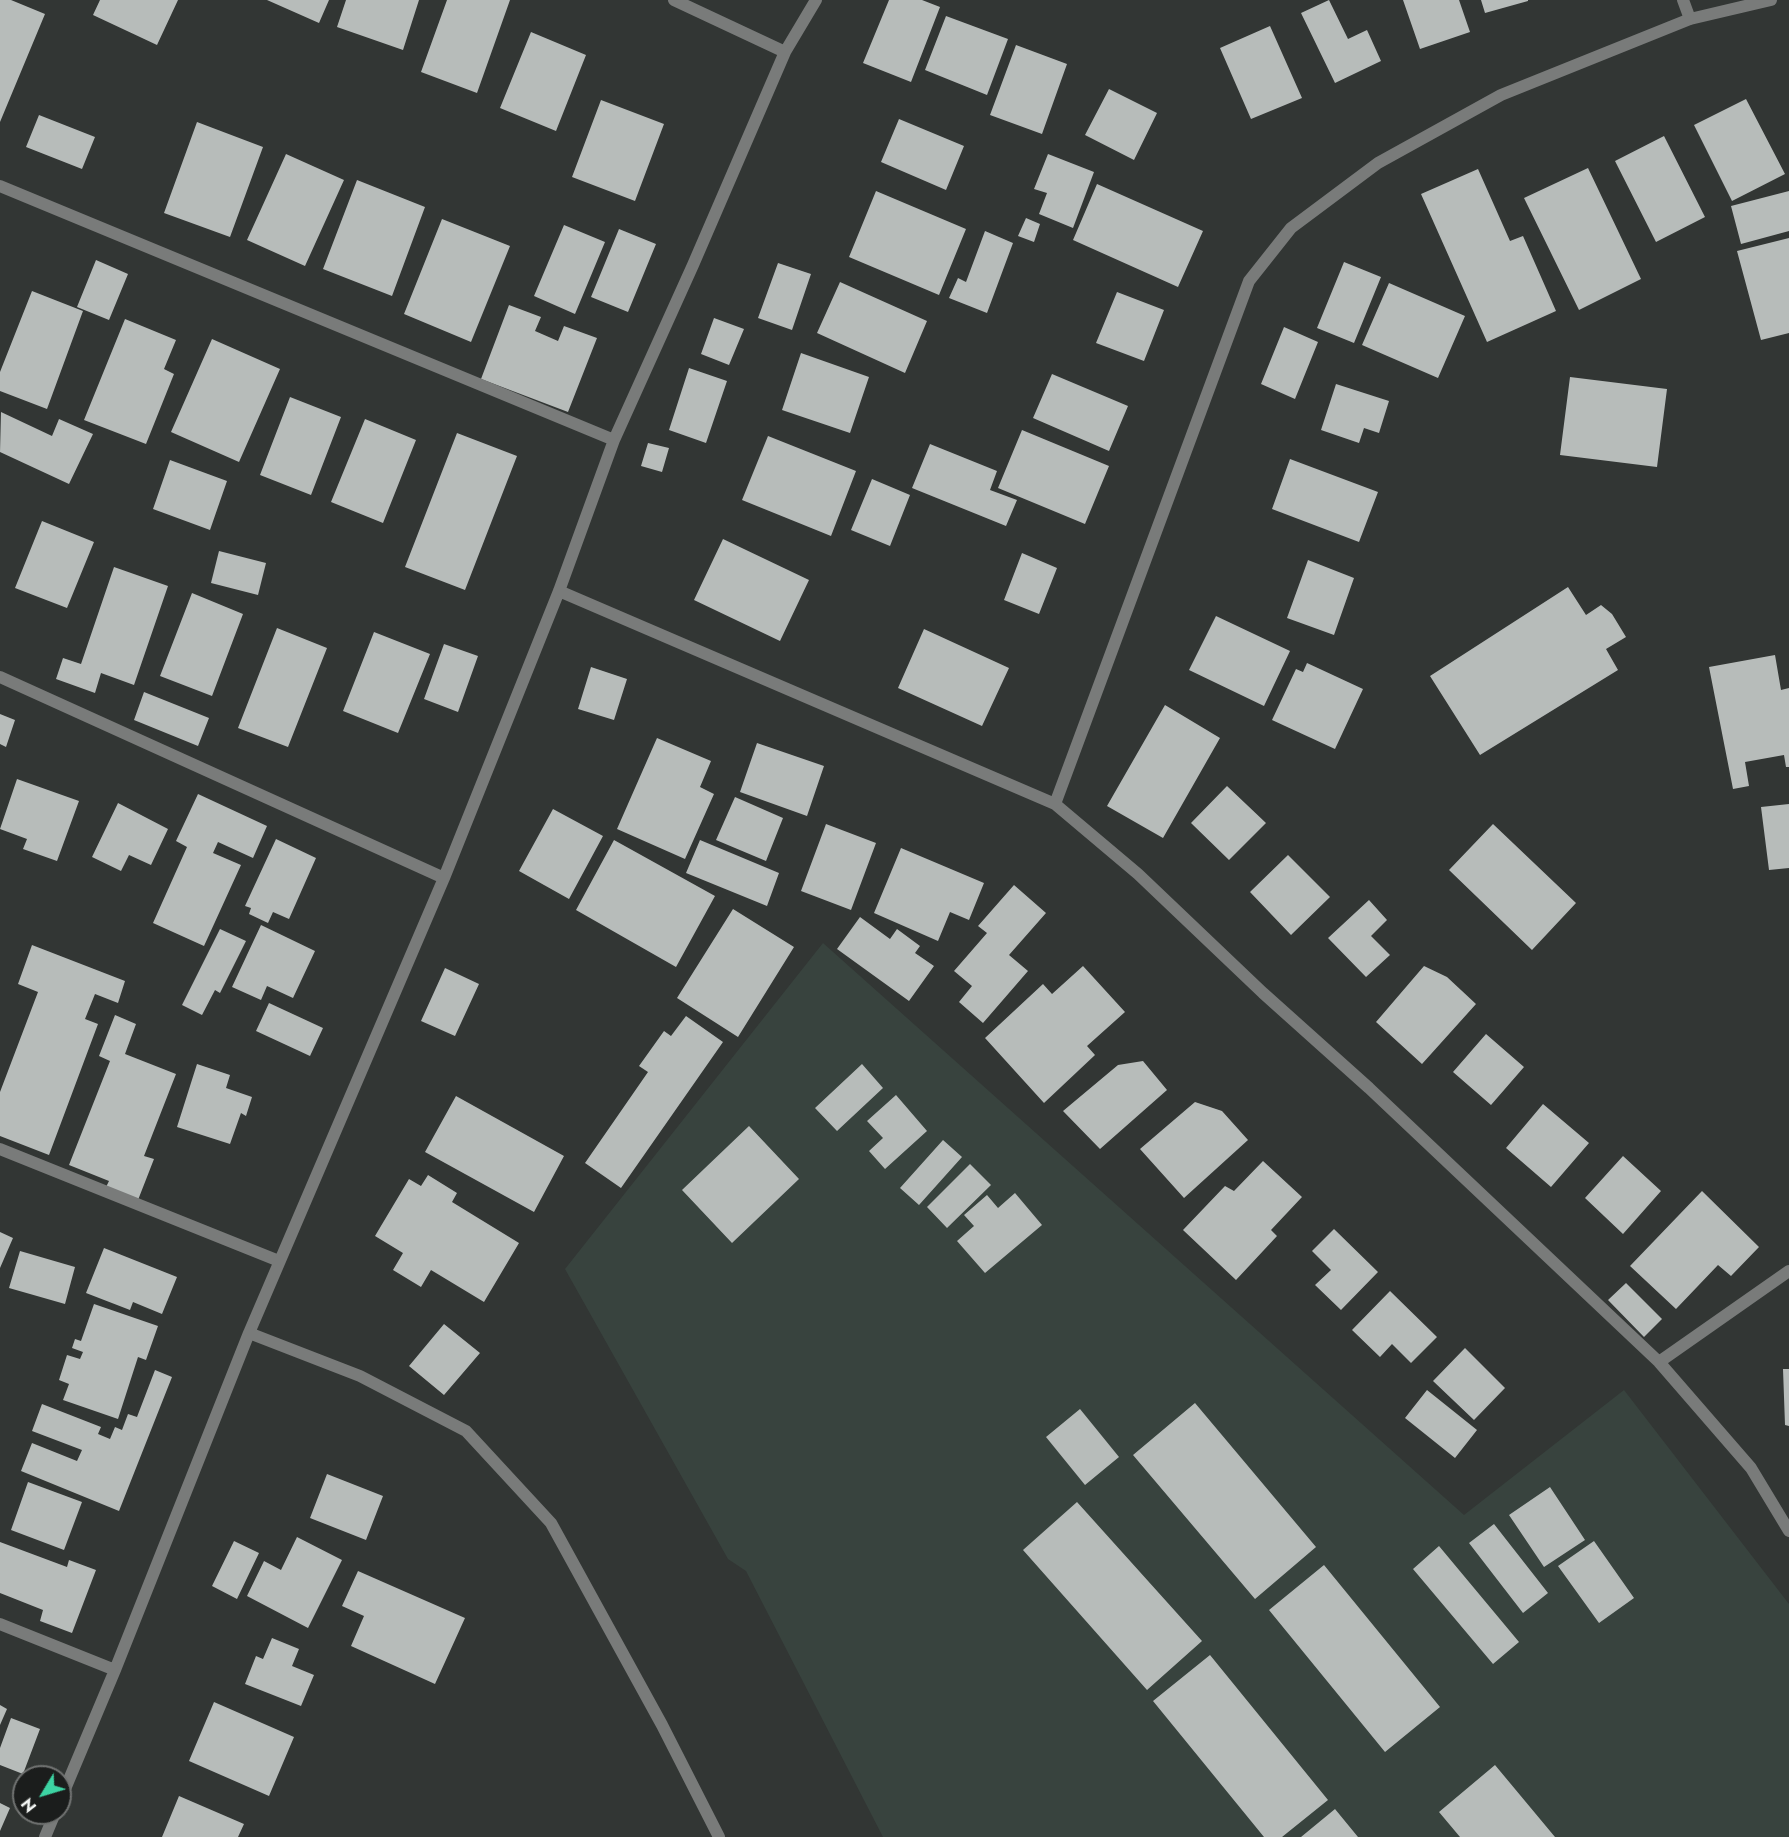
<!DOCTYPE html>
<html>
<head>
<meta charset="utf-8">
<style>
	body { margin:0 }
	#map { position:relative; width:1789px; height:1837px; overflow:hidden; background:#323634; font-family:Jost,sans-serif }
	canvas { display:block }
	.north { position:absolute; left:12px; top:1765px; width:60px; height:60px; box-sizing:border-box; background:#1b1d1c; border:2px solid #717372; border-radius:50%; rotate:232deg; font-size:16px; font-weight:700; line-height:24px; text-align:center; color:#f2f5f3 }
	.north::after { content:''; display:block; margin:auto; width:21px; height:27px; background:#3dd4a3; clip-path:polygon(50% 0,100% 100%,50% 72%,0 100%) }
</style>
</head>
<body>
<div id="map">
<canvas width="1789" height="1837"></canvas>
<div class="north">N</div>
</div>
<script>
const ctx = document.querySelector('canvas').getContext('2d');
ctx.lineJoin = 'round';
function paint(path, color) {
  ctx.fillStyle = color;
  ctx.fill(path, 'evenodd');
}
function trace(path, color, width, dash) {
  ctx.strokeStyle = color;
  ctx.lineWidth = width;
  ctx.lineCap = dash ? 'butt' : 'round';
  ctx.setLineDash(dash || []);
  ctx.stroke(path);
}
const built = new Path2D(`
	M 823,943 L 1464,1515 L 1624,1390 L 1789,1604 L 1789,1837 L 883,1837 L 746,1571 L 728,1559 L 565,1269 Z`);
const building = new Path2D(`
	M 0,0 L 11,0 L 45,14 L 0,122 Z
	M 100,0 L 178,0 L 157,45 L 93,15 Z
	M 267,0 L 329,0 L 319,23 Z
	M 346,0 L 419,0 L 403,50 L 337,27 Z
	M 447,0 L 510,0 L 477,93 L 421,72 Z
	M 889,0 L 922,0 L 940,7 L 911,82 L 863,63 Z
	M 1329,0 L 1348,39 L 1367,30 L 1381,61 L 1335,83 L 1301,13 Z
	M 1403,0 L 1459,0 L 1470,32 L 1420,49 Z
	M 1481,0 L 1528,0 L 1528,1 L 1485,13 Z
	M 946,16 L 1008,39 L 987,95 L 925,70 Z
	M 1270,26 L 1302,98 L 1251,119 L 1220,48 Z
	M 531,32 L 586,55 L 556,131 L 500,108 Z
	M 1016,45 L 1067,64 L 1042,134 L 990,115 Z
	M 1109,89 L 1157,113 L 1134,160 L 1085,135 Z
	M 1746,99 L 1785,174 L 1732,201 L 1694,125 Z
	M 601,100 L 664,124 L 635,201 L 572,177 Z
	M 39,115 L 95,137 L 82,169 L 26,147 Z
	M 899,119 L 964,146 L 946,190 L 881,162 Z
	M 197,122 L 263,147 L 230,237 L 164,213 Z
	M 1664,136 L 1705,217 L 1656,242 L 1615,161 Z
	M 286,154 L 344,180 L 305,266 L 247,240 Z
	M 1048,154 L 1094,172 L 1073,228 L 1039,214 L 1047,193 L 1034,189 Z
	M 1588,168 L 1641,279 L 1579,310 L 1524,198 Z
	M 1478,169 L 1510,241 L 1523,236 L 1556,311 L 1487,342 L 1421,194 Z
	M 357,180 L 425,207 L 392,296 L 323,269 Z
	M 1097,184 L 1203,231 L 1178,287 L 1073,240 Z
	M 876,191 L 966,229 L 939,295 L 849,257 Z
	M 1789,191 L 1789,231 L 1741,244 L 1731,206 Z
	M 1026,218 L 1040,224 L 1034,242 L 1018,236 Z
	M 442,219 L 510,246 L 471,342 L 404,314 Z
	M 564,225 L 605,242 L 575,314 L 534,296 Z
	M 619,229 L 656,244 L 628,312 L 591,297 Z
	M 985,231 L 1013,243 L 987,313 L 949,298 L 958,278 L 966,282 Z
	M 1789,238 L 1789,333 L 1761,340 L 1737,251 Z
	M 96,260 L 128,274 L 109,320 L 77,307 Z
	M 1344,262 L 1381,277 L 1354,343 L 1317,328 Z
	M 778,263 L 811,274 L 792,330 L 758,318 Z
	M 840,282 L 927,321 L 905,373 L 817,333 Z
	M 1389,283 L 1465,316 L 1438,378 L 1362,345 Z
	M 32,291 L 83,311 L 47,409 L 0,391 L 0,372 Z
	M 1117,292 L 1164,310 L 1144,361 L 1096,343 Z
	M 509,305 L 541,317 L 535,331 L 558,341 L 564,326 L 597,338 L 568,412 L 481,379 Z
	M 714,318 L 744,329 L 729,365 L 701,354 Z
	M 125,319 L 176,340 L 164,369 L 174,374 L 146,444 L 84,420 Z
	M 1284,327 L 1318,342 L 1295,399 L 1261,384 Z
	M 212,339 L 280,369 L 239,462 L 171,432 Z
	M 801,353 L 869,377 L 850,433 L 782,410 Z
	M 689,368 L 727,381 L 706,443 L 669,430 Z
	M 1052,374 L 1128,406 L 1109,451 L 1033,418 Z
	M 1570,377 L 1667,389 L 1657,467 L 1560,455 Z
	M 1336,384 L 1389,401 L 1379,433 L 1364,428 L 1359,443 L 1321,430 Z
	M 290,397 L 341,417 L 311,495 L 260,475 Z
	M 1,412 L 52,436 L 59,419 L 93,434 L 69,484 L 0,452 Z
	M 365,419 L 416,440 L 383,523 L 331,502 Z
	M 1022,430 L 1109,466 L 1085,524 L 998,488 Z
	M 457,433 L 517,456 L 465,590 L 405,567 Z
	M 768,436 L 856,471 L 831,536 L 742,500 Z
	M 648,443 L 669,448 L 662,472 L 641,466 Z
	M 930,444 L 997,471 L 990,490 L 1017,500 L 1006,526 L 912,488 Z
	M 1290,459 L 1378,492 L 1359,542 L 1272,509 Z
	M 170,460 L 227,481 L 210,530 L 153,509 Z
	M 872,479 L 910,495 L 890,546 L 851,530 Z
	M 42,521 L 94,542 L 67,608 L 15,588 Z
	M 723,539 L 809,580 L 780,641 L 694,600 Z
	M 219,551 L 266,563 L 258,595 L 211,583 Z
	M 1022,553 L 1057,568 L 1039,614 L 1004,600 Z
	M 1308,560 L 1354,578 L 1334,635 L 1287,618 Z
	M 114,567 L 168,586 L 134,685 L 101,673 L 95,693 L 56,679 L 63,658 L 81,664 Z
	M 1568,587 L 1586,615 L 1601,605 L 1612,614 L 1626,637 L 1606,649 L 1618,670 L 1480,755 L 1430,676 Z
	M 192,593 L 243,614 L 212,696 L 160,676 Z
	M 1216,616 L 1290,651 L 1264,706 L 1189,670 Z
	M 277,628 L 327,648 L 288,747 L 238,728 Z
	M 924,629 L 1009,668 L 982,726 L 898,688 Z
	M 374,632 L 430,654 L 398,733 L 343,711 Z
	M 444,644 L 478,656 L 458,712 L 424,699 Z
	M 1775,655 L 1781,690 L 1789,688 L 1789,767 L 1786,767 L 1784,755 L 1745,762 L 1749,786 L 1733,789 L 1709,667 Z
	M 1307,663 L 1363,689 L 1335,749 L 1272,720 L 1296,669 L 1303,672 Z
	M 591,667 L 627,679 L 614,720 L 578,709 Z
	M 144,692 L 209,718 L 198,746 L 134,720 Z
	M 1165,705 L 1220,738 L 1163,838 L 1107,806 Z
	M 0,714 L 15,720 L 6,747 L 0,744 Z
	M 657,738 L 711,761 L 700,787 L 714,794 L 685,859 L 617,829 Z
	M 757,743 L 824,766 L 807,816 L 740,792 Z
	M 17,779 L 79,801 L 57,861 L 23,849 L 27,839 L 0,829 Z
	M 1227,786 L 1266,823 L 1229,860 L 1191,823 Z
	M 198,794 L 267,826 L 253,858 L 218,842 L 213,853 L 241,865 L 204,946 L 153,923 L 187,847 L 176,841 Z
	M 735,797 L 783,818 L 766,861 L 716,840 Z
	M 118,803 L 168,829 L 151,865 L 129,855 L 121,871 L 92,857 Z
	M 1789,804 L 1789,868 L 1769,870 L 1761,807 Z
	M 553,809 L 603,836 L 569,899 L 519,871 Z
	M 826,824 L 876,843 L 851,910 L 801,891 Z
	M 1493,824 L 1576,903 L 1532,950 L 1449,870 Z
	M 276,839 L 316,858 L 289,919 L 273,912 L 268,923 L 249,914 L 251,908 L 245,906 Z
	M 614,840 L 715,896 L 676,967 L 576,910 Z
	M 700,840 L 779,873 L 767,906 L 686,873 Z
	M 901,848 L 984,883 L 969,920 L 950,912 L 938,941 L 874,913 Z
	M 1288,855 L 1330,897 L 1291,935 L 1250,892 Z
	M 1014,885 L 1046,913 L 1009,955 L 1028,971 L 983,1023 L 959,1002 L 972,986 L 954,971 L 987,933 L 978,926 Z
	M 1369,900 L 1387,920 L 1371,936 L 1390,955 L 1366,977 L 1328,938 Z
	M 733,909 L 794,947 L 738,1037 L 677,998 Z
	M 860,917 L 890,939 L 897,929 L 920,946 L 915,953 L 934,966 L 909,1001 L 837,949 Z
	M 261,925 L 315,951 L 293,998 L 267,986 L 261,1000 L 232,987 Z
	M 220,929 L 246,941 L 220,993 L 215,990 L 202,1015 L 182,1005 Z
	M 32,945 L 125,981 L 118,1003 L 95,994 L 85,1019 L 98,1024 L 49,1155 L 0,1136 L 0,1092 L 38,992 L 18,984 Z
	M 1083,966 L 1125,1012 L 1087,1046 L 1095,1055 L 1044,1103 L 985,1038 L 1043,984 L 1052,994 Z
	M 1424,966 L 1447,977 L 1476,1004 L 1422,1064 L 1376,1022 Z
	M 445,968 L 479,984 L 455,1036 L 421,1021 Z
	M 269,1003 L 323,1028 L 310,1056 L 256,1031 Z
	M 115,1015 L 136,1024 L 125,1054 L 176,1074 L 144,1156 L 154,1159 L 138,1200 L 106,1187 L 109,1181 L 69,1165 L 110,1061 L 99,1056 Z
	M 686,1016 L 723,1042 L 621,1188 L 585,1163 L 648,1072 L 639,1066 L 664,1031 L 671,1036 Z
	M 1486,1034 L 1524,1067 L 1491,1105 L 1453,1072 Z
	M 1143,1061 L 1167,1090 L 1100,1149 L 1063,1111 L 1118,1065 Z
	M 197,1064 L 230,1075 L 226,1088 L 252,1097 L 246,1116 L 241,1113 L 230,1144 L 177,1127 Z
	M 862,1064 L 883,1088 L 837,1131 L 815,1108 Z
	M 896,1095 L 927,1131 L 885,1169 L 869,1151 L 883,1138 L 867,1121 Z
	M 456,1096 L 564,1156 L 534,1212 L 425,1152 Z
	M 1195,1102 L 1222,1111 L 1248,1140 L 1184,1198 L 1140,1149 Z
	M 1543,1104 L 1589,1143 L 1551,1187 L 1506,1148 Z
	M 749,1126 L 799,1179 L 732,1243 L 682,1190 Z
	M 943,1140 L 962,1157 L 919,1205 L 900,1188 Z
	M 1623,1156 L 1661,1191 L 1623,1234 L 1585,1198 Z
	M 1263,1161 L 1302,1197 L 1271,1230 L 1277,1236 L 1236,1280 L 1183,1230 L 1225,1186 L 1234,1191 Z
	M 970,1164 L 991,1185 L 947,1228 L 927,1207 Z
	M 428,1175 L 457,1193 L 452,1202 L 519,1243 L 484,1302 L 431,1270 L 421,1287 L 393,1270 L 403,1253 L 375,1236 L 409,1179 L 421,1186 Z
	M 1702,1191 L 1759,1247 L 1731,1276 L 1718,1265 L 1676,1309 L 1630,1266 Z
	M 1015,1193 L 1042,1225 L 985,1273 L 957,1241 L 974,1226 L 964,1215 L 987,1195 L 998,1208 Z
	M 1334,1229 L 1378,1272 L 1341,1310 L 1315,1285 L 1331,1270 L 1312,1251 Z
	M 0,1232 L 13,1238 L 0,1268 Z
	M 104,1248 L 177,1277 L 162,1314 L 133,1302 L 130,1310 L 86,1293 Z
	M 20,1251 L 75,1267 L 65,1304 L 9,1288 Z
	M 1626,1283 L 1662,1319 L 1644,1337 L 1608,1300 Z
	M 1390,1291 L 1437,1337 L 1411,1363 L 1392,1344 L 1380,1357 L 1352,1330 Z
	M 94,1304 L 158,1326 L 146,1360 L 138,1357 L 118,1419 L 63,1400 L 69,1384 L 59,1380 L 67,1355 L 80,1359 L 83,1352 L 72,1348 L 75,1339 L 81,1341 Z
	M 444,1324 L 480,1353 L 444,1395 L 409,1366 Z
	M 1465,1348 L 1505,1388 L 1474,1420 L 1433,1381 Z
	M 1783,1369 L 1789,1369 L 1789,1426 L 1785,1425 Z
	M 155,1370 L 172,1377 L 119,1511 L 21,1471 L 32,1443 L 77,1461 L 82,1450 L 32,1431 L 42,1404 L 101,1427 L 98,1434 L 110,1439 L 115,1427 L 122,1430 L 128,1414 L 137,1417 Z
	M 1427,1390 L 1477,1430 L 1455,1458 L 1405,1418 Z
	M 1195,1403 L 1316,1547 L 1255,1599 L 1133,1455 Z
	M 1080,1409 L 1119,1457 L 1085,1485 L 1046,1437 Z
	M 327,1474 L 383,1496 L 366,1540 L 310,1518 Z
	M 28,1482 L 82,1502 L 64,1550 L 11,1530 Z
	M 1550,1487 L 1585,1540 L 1544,1567 L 1509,1515 Z
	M 1077,1502 L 1202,1641 L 1147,1690 L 1023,1550 Z
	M 1494,1524 L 1548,1593 L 1523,1613 L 1469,1543 Z
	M 297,1537 L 342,1560 L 308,1628 L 247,1596 L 264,1561 L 281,1570 Z
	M 234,1541 L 259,1553 L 237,1599 L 212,1586 Z
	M 1594,1541 L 1634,1598 L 1599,1623 L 1558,1566 Z
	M 0,1542 L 67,1567 L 69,1560 L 96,1570 L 72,1633 L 40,1621 L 43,1610 L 0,1593 Z
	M 1439,1546 L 1519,1642 L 1493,1664 L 1413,1569 Z
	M 1324,1565 L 1440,1707 L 1385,1752 L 1269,1610 Z
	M 358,1571 L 465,1618 L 435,1684 L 351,1646 L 364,1616 L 342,1606 Z
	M 272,1638 L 299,1649 L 292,1666 L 314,1675 L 301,1706 L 245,1684 L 256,1656 L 263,1659 Z
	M 1210,1655 L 1328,1800 L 1282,1837 L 1264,1837 L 1153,1701 Z
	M 214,1702 L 294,1737 L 269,1796 L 189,1761 Z
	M 0,1705 L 7,1709 L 0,1725 Z
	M 11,1718 L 40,1729 L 23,1774 L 0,1765 L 0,1748 Z
	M 1495,1765 L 1555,1837 L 1460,1837 L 1439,1812 Z
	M 179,1796 L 244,1824 L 238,1837 L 162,1837 Z
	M 0,1803 L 10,1808 L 0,1831 Z
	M 1335,1809 L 1358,1837 L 1301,1837 Z`);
const minor = new Path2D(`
	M 674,0 L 785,52
	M 1683,0 L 1690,19
	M 0,186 L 614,440
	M 559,591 L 1055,804 L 1138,874 L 1263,993 L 1369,1088 L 1659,1362 L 1751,1468 L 1789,1531
	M 0,677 L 444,878
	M 1055,804 L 1249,281 L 1291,228 L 1378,163 L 1501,95 L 1690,19 L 1771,0
	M 0,1149 L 279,1261
	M 249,1333 L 360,1376 L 466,1431 L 551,1523 L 662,1725 L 719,1837
	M 1659,1362 L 1789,1271
	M 0,1624 L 115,1670
	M 60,1801 L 115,1670 L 249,1333 L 444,878 L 559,591 L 614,440 L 693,265 L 785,52 L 816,0
	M 45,1837 L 55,1813`);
paint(built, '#38433e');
paint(building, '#b7bcba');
trace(minor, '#797b7a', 12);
</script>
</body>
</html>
